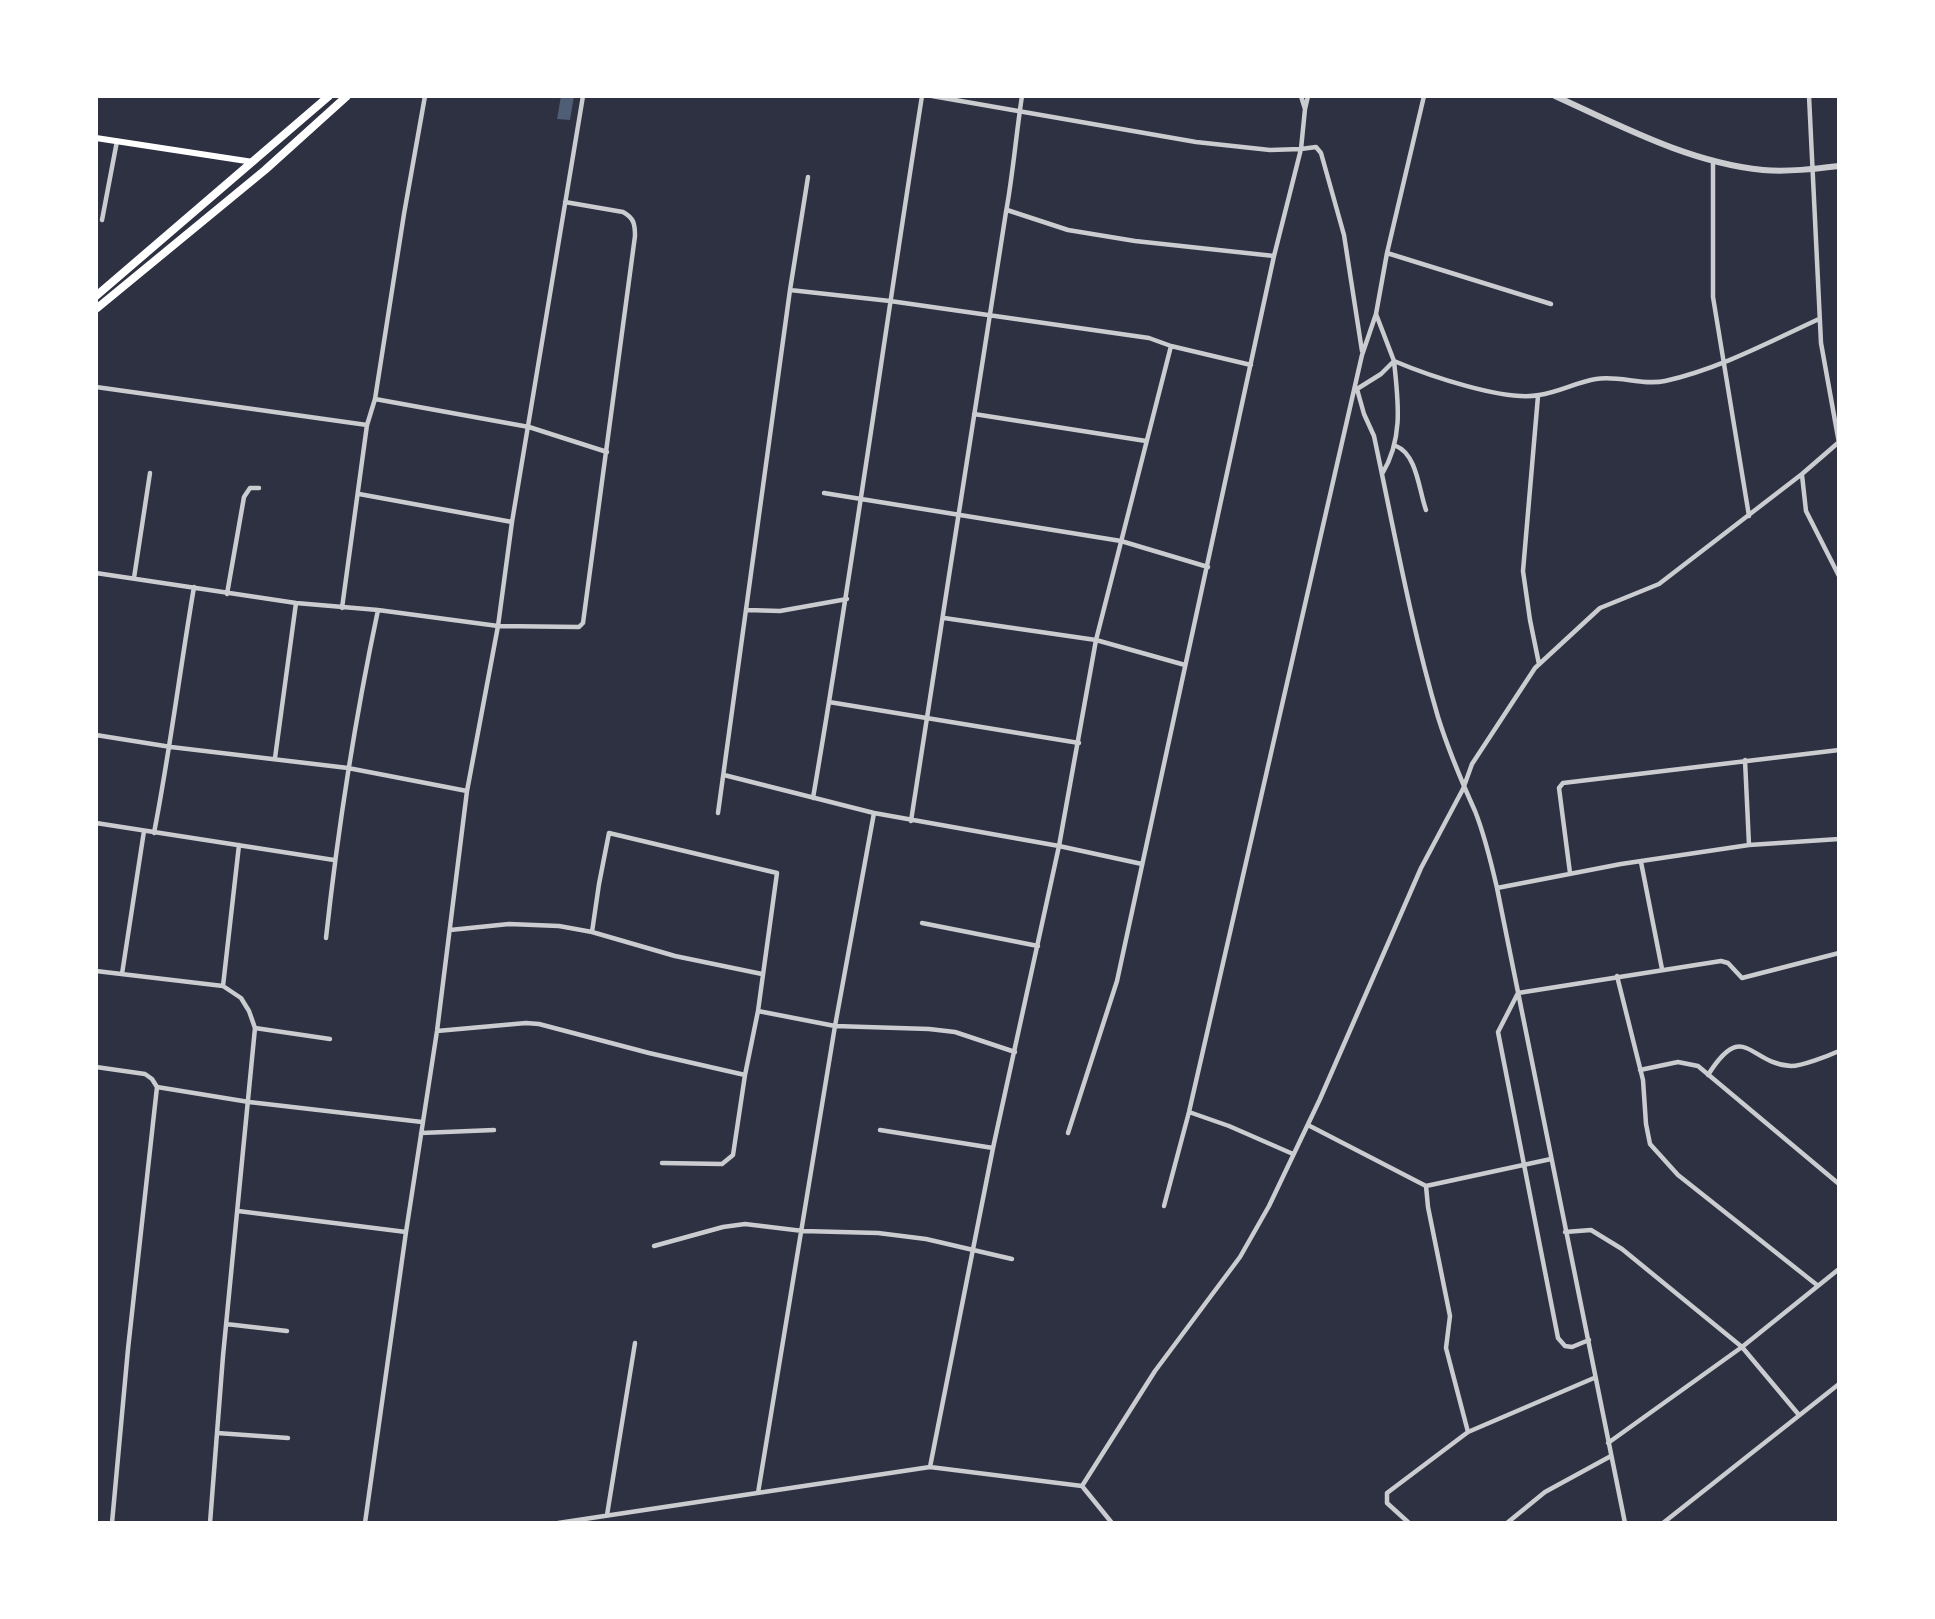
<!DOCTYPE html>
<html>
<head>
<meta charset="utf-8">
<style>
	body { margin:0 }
	#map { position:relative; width:1935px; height:1619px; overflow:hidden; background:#2d3142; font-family:"Playfair Display",serif }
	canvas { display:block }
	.frame { position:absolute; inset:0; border:98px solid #fff; pointer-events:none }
</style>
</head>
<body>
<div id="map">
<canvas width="1935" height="1619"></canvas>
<div class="frame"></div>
</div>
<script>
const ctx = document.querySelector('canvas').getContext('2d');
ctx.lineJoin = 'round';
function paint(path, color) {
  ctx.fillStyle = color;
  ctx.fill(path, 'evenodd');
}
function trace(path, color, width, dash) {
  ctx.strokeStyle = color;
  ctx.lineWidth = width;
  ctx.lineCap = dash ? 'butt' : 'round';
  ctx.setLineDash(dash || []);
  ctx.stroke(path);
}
const water = new Path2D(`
	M 561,96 L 574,96 L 570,120 L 557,119 Z`);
const minor = new Path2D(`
	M 932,96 L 1196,142 L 1270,150 L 1301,149 L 1274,256 L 1117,981 L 1068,1133
	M 1301,96 L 1305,109
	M 1308,96 L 1305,109 L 1301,149 L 1316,147 L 1321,153 L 1344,235 L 1362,351
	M 1809,96 L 1821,343 L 1839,443
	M 1713,160 L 1713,297 L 1749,516
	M 1007,210 L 1068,230 L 1135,241 L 1274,256
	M 102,220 L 117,141
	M 1387,253 L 1551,304
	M 790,290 L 890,301 L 1149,338 L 1171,346 L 1251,365
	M 1376,314 L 1387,253 L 1424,96
	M 96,387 L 367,425
	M 1357,389 L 1364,414 L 1374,436 C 1394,530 1411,625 1438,717 C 1448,749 1461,780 1475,811 C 1485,836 1491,862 1497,888 L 1625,1523
	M 1357,389 L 1381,374 L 1394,361 C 1398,400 1404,438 1382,474
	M 1538,396 L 1523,571 L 1530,620 L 1539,664
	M 375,399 L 529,427 L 607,452
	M 974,414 L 1146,441
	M 1396,446 C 1417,454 1419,491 1426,510
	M 1802,475 L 1806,511 L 1839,576
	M 824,493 L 1121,541 L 1208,567
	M 359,494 L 512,522 L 498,626 L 467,791 L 437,1031 L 406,1232 L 365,1523
	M 512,522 L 583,96
	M 96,573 L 296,603 L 378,610 L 498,626 L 579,627 L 583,623 L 635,236 C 635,224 634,218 623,212 L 565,202
	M 134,578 L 150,473
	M 227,594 L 244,497 L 250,488 L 259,488
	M 342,608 L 367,425 L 375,399 L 404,214 L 425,96
	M 747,610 L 780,611 L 847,599
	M 944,618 L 1096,640 L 1185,665
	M 829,702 L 1079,743
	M 96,735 L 171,747 L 348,768 L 467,791
	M 275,758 L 296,603
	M 1745,760 L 1749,845
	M 724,775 L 874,813 L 1059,846 L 1142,864
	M 813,798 C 853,565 885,330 922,96
	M 718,813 L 790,290 L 808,177
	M 911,821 C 943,618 973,415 1006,212 C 1013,174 1016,135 1022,96
	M 96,823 L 334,860
	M 154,833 C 170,751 180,669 194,587
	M 1641,862 L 1662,969
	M 1570,873 L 1559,788 L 1563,783 L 1839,750
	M 1497,888 L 1621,864 L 1749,845 L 1839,839
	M 922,923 L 1038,946
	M 450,930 L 509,924 L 559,926 L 592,932 L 675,956 L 762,974
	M 592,932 L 599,884 L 609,833 L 777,873 L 758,1011 L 745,1075 L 733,1155 L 722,1164 L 662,1163
	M 326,938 C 338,828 355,719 378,610
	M 96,971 L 223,986 L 241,998 L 249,1011 L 255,1028 L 223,1356 L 210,1523
	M 122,974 L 144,831
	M 1617,976 L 1643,1080 L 1646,1124 L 1650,1144 L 1678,1175 L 1817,1285
	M 223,986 L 239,845
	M 758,1011 L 835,1026 L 929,1029 L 955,1032 L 1015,1052
	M 255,1028 L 330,1039
	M 437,1031 L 526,1023 L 539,1024 L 649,1053 L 745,1075
	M 96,1067 L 145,1074 L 152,1079 L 157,1087 L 128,1349 L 112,1523
	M 1640,1070 L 1678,1062 L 1698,1066 L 1839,1184
	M 1708,1075 C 1744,1018 1749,1064 1791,1066 C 1802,1066 1828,1056 1839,1051
	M 157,1087 L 249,1102 L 422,1122
	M 1189,1112 L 1229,1126 L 1293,1154
	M 1308,1125 L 1426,1186 L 1551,1159
	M 880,1130 L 993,1148
	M 421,1133 L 494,1130
	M 1426,1186 L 1428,1207 L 1450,1316 L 1446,1348 L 1468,1432
	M 1164,1206 L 1189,1112 L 1362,355 L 1376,314 L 1394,361 C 1427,375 1505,402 1539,395 C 1559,392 1577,382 1596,379 C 1619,375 1643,386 1665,381 C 1719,369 1769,342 1819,319
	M 238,1211 L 406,1232
	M 1565,1232 L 1591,1230 L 1622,1249 L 1742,1347 L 1799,1415
	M 654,1246 L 723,1227 L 745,1224 L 803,1231 L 878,1233 L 926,1239 L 1012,1259
	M 226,1324 L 287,1331
	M 1589,1340 L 1572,1347 L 1565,1346 L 1558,1338 L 1498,1032 L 1518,993 L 1721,961 L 1728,963 L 1742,978 L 1839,953
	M 217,1433 L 288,1438
	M 1608,1443 L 1742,1347 L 1839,1269
	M 930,1467 L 993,1148 L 1059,846 L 1096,640 L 1171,346
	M 1082,1486 L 1155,1371 L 1240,1257 L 1269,1206 L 1320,1099 L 1421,868 L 1463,789 L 1472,764 L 1535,668 L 1600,608 L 1659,584 L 1802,474 L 1839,442
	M 758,1493 L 835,1026 L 874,813
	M 607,1515 L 635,1343
	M 558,1523 L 930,1467 L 1082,1486 L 1112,1523
	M 1409,1523 L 1387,1503 L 1387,1493 L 1468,1432 L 1594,1378
	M 1507,1523 L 1545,1492 L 1611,1456
	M 1663,1523 L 1839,1384`);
const tertiary = new Path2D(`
	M 1555,96 C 1621,126 1690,163 1763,170 C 1788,172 1814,169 1839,166`);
const secondary = new Path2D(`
	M 96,138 L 253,162`);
const trunk = new Path2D(`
	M 96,296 L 329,96
	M 96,309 L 265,170 L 347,96`);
paint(water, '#4f5d75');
trace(minor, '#caccd0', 4.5);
trace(tertiary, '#caccd0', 6);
trace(secondary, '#fff', 6);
trace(trunk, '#fff', 8);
</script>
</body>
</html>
